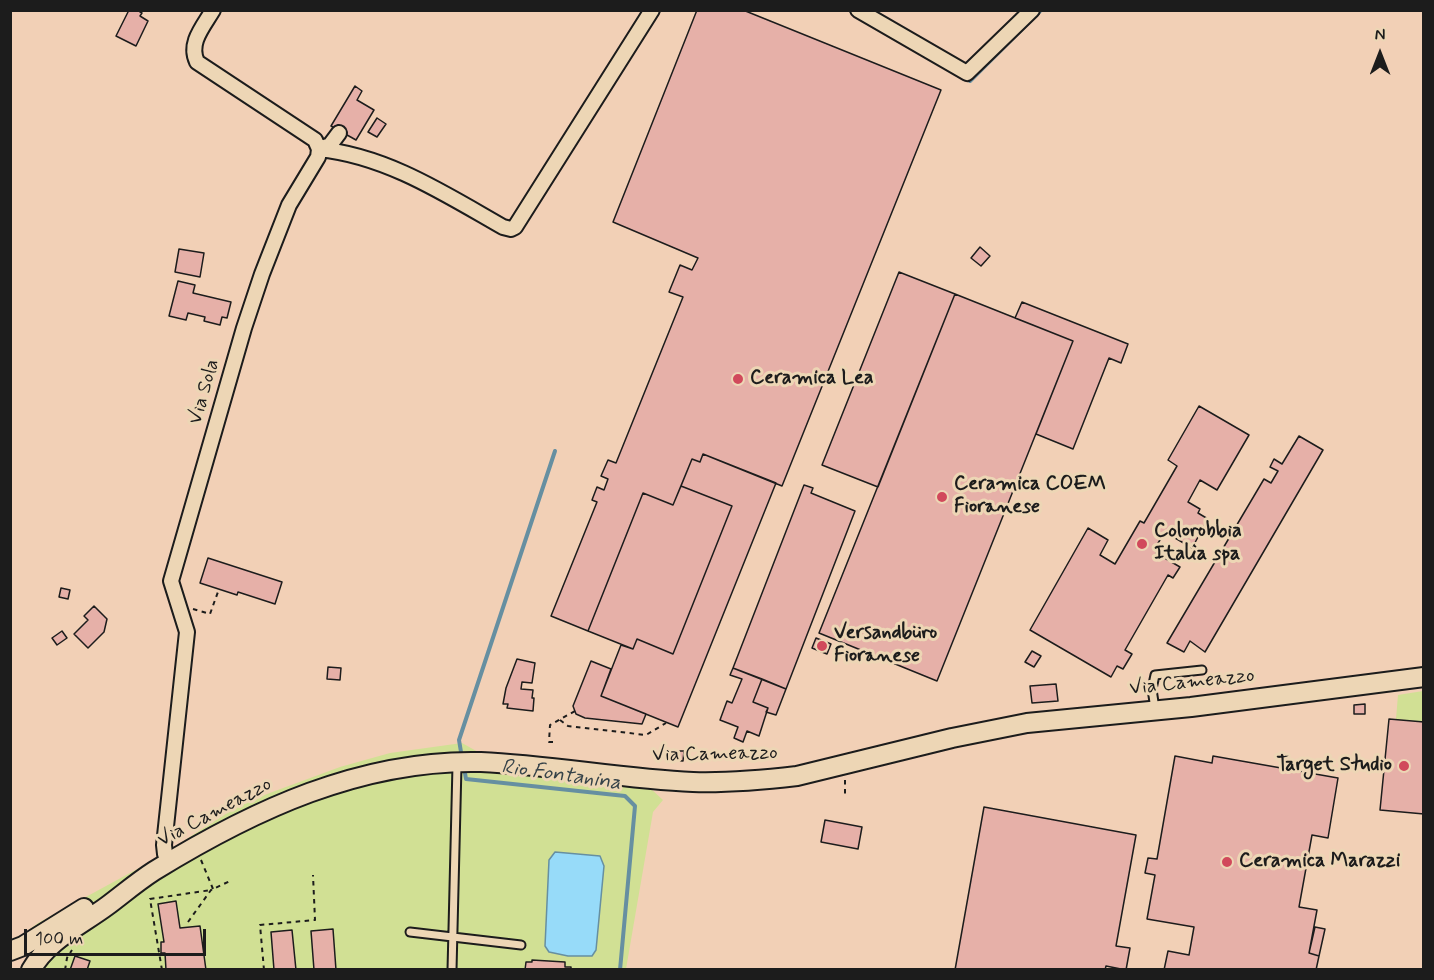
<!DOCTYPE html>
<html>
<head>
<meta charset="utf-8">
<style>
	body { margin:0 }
	#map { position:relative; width:1434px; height:980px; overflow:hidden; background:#f2d0b6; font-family:Mynerve,sans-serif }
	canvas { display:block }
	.frame { position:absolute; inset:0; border:12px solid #1c1c1c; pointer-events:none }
	.north { position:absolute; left:1350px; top:24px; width:60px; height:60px; -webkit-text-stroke:4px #edd6b5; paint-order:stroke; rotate:0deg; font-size:16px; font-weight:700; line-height:24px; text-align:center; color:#1c1c1c }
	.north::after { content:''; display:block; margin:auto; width:21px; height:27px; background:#1c1c1c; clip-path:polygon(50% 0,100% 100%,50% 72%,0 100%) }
	.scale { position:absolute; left:24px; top:929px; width:182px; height:27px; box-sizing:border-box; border:3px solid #1c1c1c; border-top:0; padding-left:8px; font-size:18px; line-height:21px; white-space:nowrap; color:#1c1c1c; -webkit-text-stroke:4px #edd6b5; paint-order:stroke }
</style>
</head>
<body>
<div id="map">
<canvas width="1434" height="980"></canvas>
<div class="frame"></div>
<div class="north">N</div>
<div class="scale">100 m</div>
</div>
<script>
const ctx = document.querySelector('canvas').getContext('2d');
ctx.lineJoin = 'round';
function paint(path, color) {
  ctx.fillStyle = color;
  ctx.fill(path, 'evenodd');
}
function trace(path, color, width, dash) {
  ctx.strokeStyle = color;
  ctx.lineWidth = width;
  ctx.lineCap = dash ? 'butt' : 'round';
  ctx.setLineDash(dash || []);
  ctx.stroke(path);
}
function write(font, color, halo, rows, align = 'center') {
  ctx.font = font + ' Mynerve,sans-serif';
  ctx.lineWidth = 6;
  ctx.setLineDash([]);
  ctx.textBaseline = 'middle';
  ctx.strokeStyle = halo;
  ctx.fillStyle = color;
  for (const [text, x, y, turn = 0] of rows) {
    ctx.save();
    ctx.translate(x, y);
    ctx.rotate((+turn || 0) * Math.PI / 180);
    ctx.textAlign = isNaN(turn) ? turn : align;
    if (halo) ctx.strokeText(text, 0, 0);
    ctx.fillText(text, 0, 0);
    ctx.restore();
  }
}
const green = new Path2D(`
	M 1423,691 L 1423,722 L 1396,719 L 1398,695 Z
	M 462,743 L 498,763 L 637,776 L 663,800 L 653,812 L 626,969 L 34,969 L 22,935 L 38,923 L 152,861 L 235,808 L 267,794 L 340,767 L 390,753 Z`);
const water = new Path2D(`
	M 555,852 L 600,856 L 604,866 L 596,950 L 592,956 L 568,956 L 549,952 L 545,946 L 549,860 Z`);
const stream = new Path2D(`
	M 970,81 L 1041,10
	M 461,752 L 459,740 L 555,451
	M 465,773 L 466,779 L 625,796 L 635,806 L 620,970`);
const building = new Path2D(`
	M 129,10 L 137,10 L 142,13 L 140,16 L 148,21 L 136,46 L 116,36 Z
	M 697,10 L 743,10 L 941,90 L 782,486 L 703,454 L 700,462 L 692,459 L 673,505 L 643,493 L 588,631 L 551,616 L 597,502 L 592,500 L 597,487 L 604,490 L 608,479 L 601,476 L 608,460 L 616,463 L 683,297 L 669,292 L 680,265 L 692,270 L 698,258 L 613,222 Z
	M 355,86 L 362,91 L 357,100 L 374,110 L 356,140 L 331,126 Z
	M 377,118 L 386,124 L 377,137 L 368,132 Z
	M 980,247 L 990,256 L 981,266 L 971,258 Z
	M 179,249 L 204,253 L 200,277 L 175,272 Z
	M 899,272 L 955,294 L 878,487 L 822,465 Z
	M 178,281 L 195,285 L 193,293 L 231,302 L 227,318 L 222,317 L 220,325 L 204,321 L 205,317 L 188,313 L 186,320 L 169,316 Z
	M 955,294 L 1073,341 L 937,681 L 819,633 Z
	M 1022,302 L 1128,344 L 1121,363 L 1109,358 L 1073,449 L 1036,434 L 1073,341 L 1015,318 Z
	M 1199,406 L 1249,435 L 1217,490 L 1200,480 L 1188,502 L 1200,509 L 1198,513 L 1208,519 L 1192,548 L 1165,532 L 1155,548 L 1158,549 L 1156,553 L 1180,567 L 1173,578 L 1168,575 L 1125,650 L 1132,654 L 1123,669 L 1117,666 L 1111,677 L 1030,630 L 1088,528 L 1108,540 L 1100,555 L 1115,564 L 1140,521 L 1144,523 L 1177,466 L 1168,460 Z
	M 1299,436 L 1323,450 L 1205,652 L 1190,641 L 1184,652 L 1167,643 L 1264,479 L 1271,483 L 1278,471 L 1270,467 L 1274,459 L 1282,464 Z
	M 703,454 L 776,483 L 678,727 L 601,696 L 621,645 L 633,649 L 637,639 L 673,654 L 732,506 L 681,486 L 692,459 L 700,462 Z
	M 804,485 L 813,488 L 811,493 L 855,511 L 786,689 L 733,668 Z
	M 681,486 L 732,506 L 673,654 L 637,639 L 633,649 L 588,631 L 643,493 L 673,505 Z
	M 208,558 L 282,582 L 275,604 L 238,592 L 237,595 L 200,583 Z
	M 61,588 L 70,590 L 68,599 L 59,597 Z
	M 94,606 L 107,619 L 104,632 L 88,648 L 74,634 L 88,620 L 84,616 Z
	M 62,631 L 67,638 L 57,645 L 52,638 Z
	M 816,638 L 831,644 L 827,654 L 812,648 Z
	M 1032,651 L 1041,656 L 1034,667 L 1025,662 Z
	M 517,659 L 535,663 L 532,683 L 522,682 L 521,689 L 533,690 L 532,698 L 534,698 L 533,711 L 507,708 L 508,704 L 503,704 L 506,688 Z
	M 591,661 L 611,669 L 601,696 L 646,714 L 642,724 L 585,718 L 576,714 L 573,706 Z
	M 328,667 L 341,668 L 340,680 L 327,679 Z
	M 733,668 L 762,679 L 753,702 L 768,708 L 759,736 L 747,731 L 743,742 L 734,738 L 738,727 L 720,720 L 727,701 L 732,703 L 742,679 L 730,675 Z
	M 762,679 L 786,689 L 776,715 L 766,712 L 768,708 L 753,702 Z
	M 1056,684 L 1058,701 L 1032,703 L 1030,686 Z
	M 1365,704 L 1365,714 L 1354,714 L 1354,705 Z
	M 1389,719 L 1424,722 L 1424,814 L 1380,810 Z
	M 668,751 L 684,751 L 683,761 L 668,760 Z
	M 1175,756 L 1212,763 L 1213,756 L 1338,778 L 1328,838 L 1312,835 L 1299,907 L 1317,910 L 1309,953 L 1319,956 L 1316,970 L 1164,970 L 1168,951 L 1189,955 L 1194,927 L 1147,919 L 1155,875 L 1145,873 L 1148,858 L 1157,859 Z
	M 984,807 L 1136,835 L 1116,946 L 1130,948 L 1126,970 L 1106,966 L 1105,970 L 955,970 Z
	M 825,820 L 862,827 L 858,849 L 821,842 Z
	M 176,901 L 180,928 L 200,926 L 206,970 L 166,970 L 165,953 L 161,953 L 161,942 L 164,942 L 158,904 Z
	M 1315,927 L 1325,929 L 1319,956 L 1309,953 Z
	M 333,929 L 336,970 L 314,970 L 311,931 Z
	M 292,930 L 296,970 L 274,970 L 271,932 Z
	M 75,956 L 90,961 L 87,970 L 70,970 Z
	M 532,960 L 565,962 L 565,967 L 571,967 L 571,970 L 525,970 L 526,962 L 532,962 Z`);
const path = new Path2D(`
	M 193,609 L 210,614 L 219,589
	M 560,720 L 568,726 L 646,735 L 666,723
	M 553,742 L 549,742 L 550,725 L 575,711
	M 845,780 L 845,796
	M 201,860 L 213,889
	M 188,922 L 211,890 L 232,880
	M 65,970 L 67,958 L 72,950
	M 162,970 L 150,899 L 211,890
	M 264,970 L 260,925 L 315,920 L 313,875`);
const service = new Path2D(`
	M 1155,709 L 1152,689 L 1155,675 L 1202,670
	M 410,932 L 521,945
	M 452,970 L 457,765`);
const minor = new Path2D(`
	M 858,10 L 967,73 L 1032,10
	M 339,133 L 330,145 L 319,149 C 387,156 445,194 503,227 L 511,229 L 515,227 L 652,10
	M 170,862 L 165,854 L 164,845 L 187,632 L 171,581 L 244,328 L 262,274 L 289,205 L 318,157 L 319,149 L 315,140 L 197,62 C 188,43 203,27 213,10`);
const tertiary = new Path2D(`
	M 10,951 L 23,946 L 84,908
	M 31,970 C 48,940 80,926 107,906 C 123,894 137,882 154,871 C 253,810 362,759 481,762 C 552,765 622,779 693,782 C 728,783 763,780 797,776 L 952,738 L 1027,723 L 1191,707 L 1424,677`);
const markers = [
	[738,379,6,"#d1495b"],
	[942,497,6,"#d1495b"],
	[1142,544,6,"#d1495b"],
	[822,646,6,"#d1495b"],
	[1404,766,6,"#d1495b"],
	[1227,862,6,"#d1495b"]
];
const poiNames = [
	["Ceramica Lea",750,379],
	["Ceramica COEM",954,485],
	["Fioranese",954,508],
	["Colorobbia",1154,532],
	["Italia spa",1154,555],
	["Versandbüro",834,634],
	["Fioranese",834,657],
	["Target Studio",1392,766,"right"],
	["Ceramica Marazzi",1239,862]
];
const streetNames = [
	["Via Sola",205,392,-74],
	["Via Cameazzo",1192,683,-6],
	["Via Cameazzo",715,755,-1],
	["Via Cameazzo",215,813,-28]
];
const waterNames = [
	["Rio Fontanina",561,776,8]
];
paint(green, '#d1e094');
paint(water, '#97dbf9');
trace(water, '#668fa1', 1.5);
trace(stream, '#668fa1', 4);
paint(building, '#e6b0a8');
trace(building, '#1c1c1c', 1.5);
trace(service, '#1c1c1c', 11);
trace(minor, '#1c1c1c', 18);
trace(tertiary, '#1c1c1c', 22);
trace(path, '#1c1c1c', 2, [4.5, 4.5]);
trace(service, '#edd6b5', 7);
trace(minor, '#edd6b5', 14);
trace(tertiary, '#edd6b5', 18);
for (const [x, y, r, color] of markers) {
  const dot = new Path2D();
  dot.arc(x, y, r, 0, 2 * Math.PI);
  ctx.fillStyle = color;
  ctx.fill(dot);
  trace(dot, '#edd6b5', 2);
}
write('bold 20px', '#1c1c1c', '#edd6b5', poiNames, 'left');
write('20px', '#1c1c1c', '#edd6b5', streetNames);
write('italic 21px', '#354248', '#edd6b5', waterNames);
</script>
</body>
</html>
